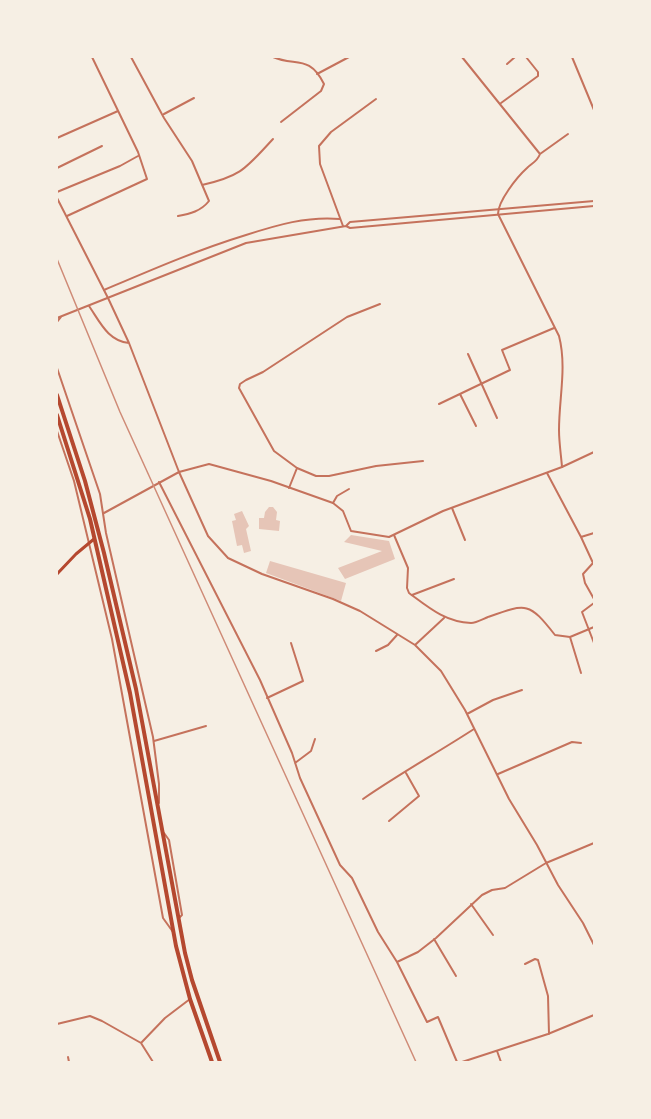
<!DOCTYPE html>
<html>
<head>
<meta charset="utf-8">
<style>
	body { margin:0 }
	#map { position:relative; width:651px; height:1119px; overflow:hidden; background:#f6efe4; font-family:"Space Grotesk",sans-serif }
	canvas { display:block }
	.frame { position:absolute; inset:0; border:58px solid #f6efe4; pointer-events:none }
</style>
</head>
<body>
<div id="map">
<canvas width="651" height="1119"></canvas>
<div class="frame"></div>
</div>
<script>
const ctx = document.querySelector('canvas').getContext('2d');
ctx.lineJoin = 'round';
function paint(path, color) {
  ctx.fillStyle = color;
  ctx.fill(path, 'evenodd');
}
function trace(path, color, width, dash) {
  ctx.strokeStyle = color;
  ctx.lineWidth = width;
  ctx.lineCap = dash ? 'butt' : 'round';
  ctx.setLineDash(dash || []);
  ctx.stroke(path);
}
const building = new Path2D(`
	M 269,507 L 273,507 L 277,512 L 276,520 L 280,521 L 279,531 L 259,529 L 259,518 L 264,518 L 265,512 Z
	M 242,511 L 249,526 L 246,529 L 251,551 L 244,553 L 242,545 L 237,546 L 232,521 L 236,520 L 234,514 Z
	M 351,535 L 389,541 L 395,559 L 345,579 L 338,568 L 382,551 L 344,542 Z
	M 270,561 L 346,583 L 341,601 L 266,573 Z`);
const minor = new Path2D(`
	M 131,57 L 164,118 L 192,161 L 209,201 C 201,211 190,214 178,216
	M 273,57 C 295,67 309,54 324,84 L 321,91 L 281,122
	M 462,57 L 540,154 C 537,162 532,163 527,168 C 517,177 498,201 498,214 L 559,336 C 567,367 559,398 559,430 C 559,442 561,455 562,467
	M 572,57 L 594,110
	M 507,64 L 515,57
	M 317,74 L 349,57
	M 501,103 L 538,76 L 538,72 L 526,57
	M 164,114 L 194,98
	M 57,138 L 118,111
	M 540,154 L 568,134
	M 57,168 L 102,146
	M 202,185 C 242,176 246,168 273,139
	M 57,192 L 120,166 L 138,156
	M 67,216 L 147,179 L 138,152 L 92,57
	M 343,226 L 320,164 L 319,146 L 331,132 L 376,99
	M 104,290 C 151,270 197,250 246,235 C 277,225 307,216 340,219
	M 380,304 L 347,317 L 263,372 L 246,380 L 240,384 L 239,388 L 274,451 L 297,468 L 316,476 L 329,476 L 376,466 L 423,461
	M 468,354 L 497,418
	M 460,394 L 476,426
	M 439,404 L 510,370 L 502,350 L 554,328
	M 547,473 L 581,537 L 594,533
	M 159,482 L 260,680 L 292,753 L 300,778 L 340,865 L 352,878 L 378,932 L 397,962 L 427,1022 L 438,1017 L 457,1062
	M 289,488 L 297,468
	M 333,503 L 337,496 L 349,489
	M 452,508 L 465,540
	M 104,513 L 179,472 L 208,536 L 228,558 L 262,574 L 333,599 L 360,611 L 415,645 L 441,671 L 465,710 L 509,799 L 537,845 L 558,885 L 583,923 L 594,945
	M 394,535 L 408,568 L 407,588 L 409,593 C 428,607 445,622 471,623 C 476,623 483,619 488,617 C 527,603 529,602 555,635 L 570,637
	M 581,537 L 593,563 L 583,574 L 585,583 L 594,599
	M 412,595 L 454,579
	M 594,603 L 582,612 L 594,643
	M 415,645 L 444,618
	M 376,651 L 388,645 L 397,635
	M 581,673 L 570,637 L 594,627
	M 267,698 L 303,681 L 291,643
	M 467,714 L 493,700 L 522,690
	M 154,741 L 206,726
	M 295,763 L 311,751 L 315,739
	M 498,774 L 572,742 L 581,743
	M 363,799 C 399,774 437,753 474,729
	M 389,821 L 419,796 L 406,773
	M 164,833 L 169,840 L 182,915 L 179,918
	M 471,904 L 493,935
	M 434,939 L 456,976
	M 397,962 L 418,952 L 436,938 L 482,895 L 492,890 L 505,888 L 546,863 L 594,843
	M 525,964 L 535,959 L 538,960 L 548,996 L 549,1034
	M 57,1024 L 90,1016 L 102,1021 L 141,1043 L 153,1062
	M 141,1043 L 165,1018 L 190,999
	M 497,1051 L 501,1062
	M 68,1057 L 69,1062
	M 462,1062 L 548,1034 L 594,1015`);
const tertiary = new Path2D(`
	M 57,198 L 108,298 L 129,343
	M 346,226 L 350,228 L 594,206
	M 89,306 C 100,322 108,341 129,343 L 179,472 L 209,464 L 271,481 L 333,503 L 343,511 L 351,531 L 389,537 L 443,511 L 562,467 L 594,452
	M 57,318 L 246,243 L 346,226 L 350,222 L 594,201
	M 57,322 L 61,317
	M 57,368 L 100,494 L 106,533 L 153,737 L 159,784 L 159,803
	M 57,431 L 74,481 L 112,639 L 163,918 L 173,932`);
const secondary = new Path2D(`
	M 57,574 L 76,554 L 94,539`);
const trunk = new Path2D(`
	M 57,395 L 85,481 L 104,553 L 136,689 L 185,953 L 192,980 L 220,1062
	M 57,415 L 90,519 L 130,693 L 176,946 L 190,999 L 212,1062`);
const rail = new Path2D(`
	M 57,259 L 120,412 L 416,1062`);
paint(building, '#e6c5b7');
trace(minor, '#c5725c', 2);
trace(tertiary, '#c5725c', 2);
trace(secondary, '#b5482f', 3);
trace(trunk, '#b5482f', 4);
trace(rail, '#cf8b77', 1.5);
</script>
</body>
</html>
